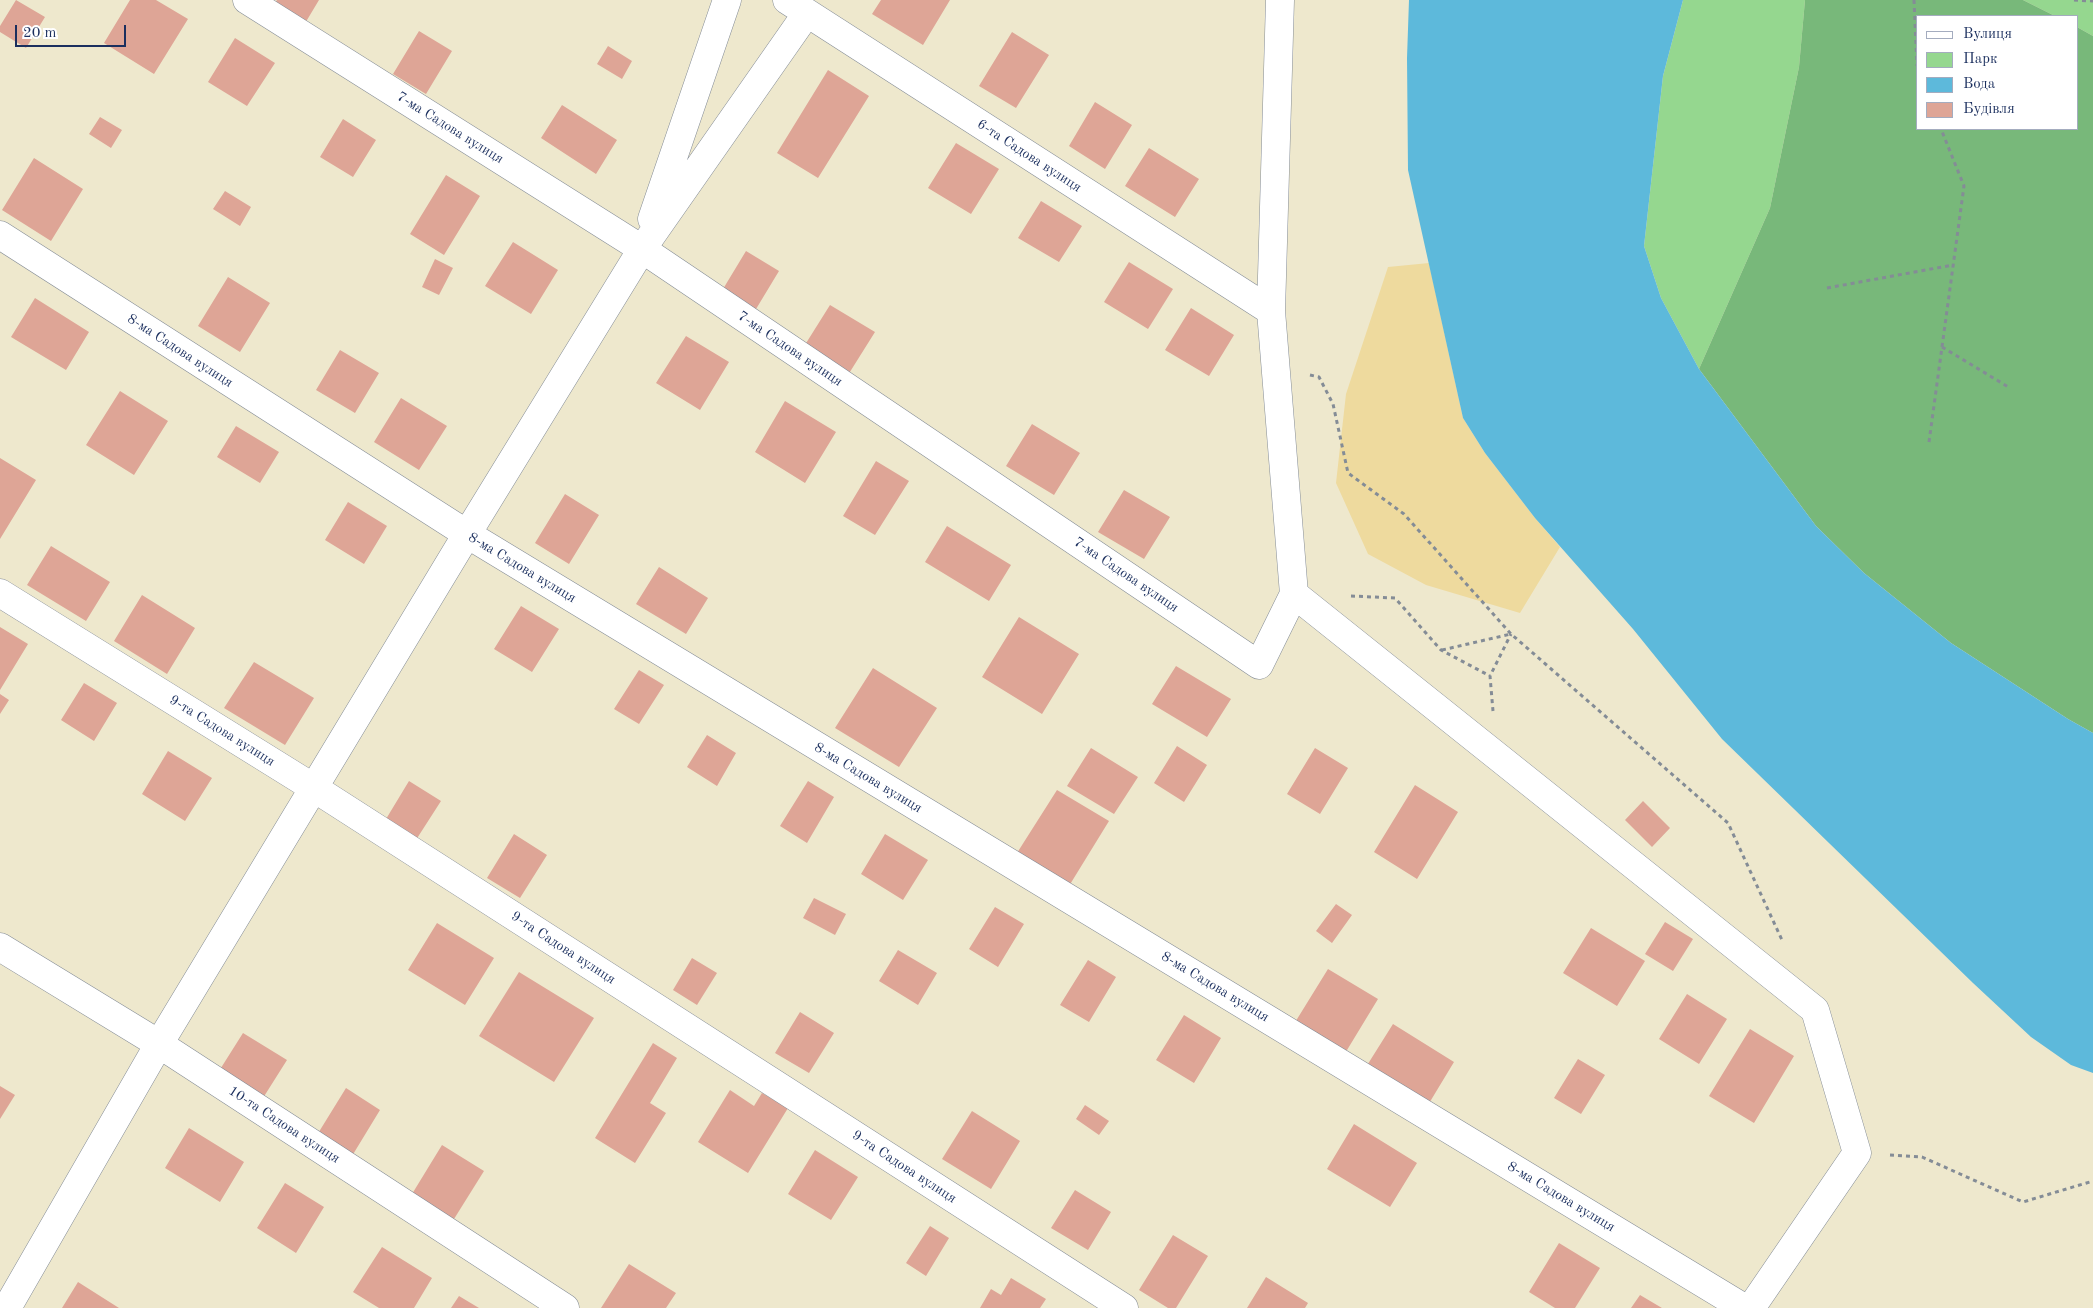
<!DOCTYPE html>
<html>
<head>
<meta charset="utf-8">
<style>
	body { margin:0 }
	#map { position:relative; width:2093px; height:1308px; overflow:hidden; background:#eee8cd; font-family:"Old Standard TT",serif }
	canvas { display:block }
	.legend { position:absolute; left:1916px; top:15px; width:162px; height:115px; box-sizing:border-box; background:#fff; border:1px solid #a4acbf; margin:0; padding:6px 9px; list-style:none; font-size:15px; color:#1b2f5e }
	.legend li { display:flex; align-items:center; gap:10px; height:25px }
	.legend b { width:25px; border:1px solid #a4acbf }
	.scale { position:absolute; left:15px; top:25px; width:111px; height:22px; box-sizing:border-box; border:2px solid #1b2f5e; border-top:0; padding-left:6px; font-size:15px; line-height:18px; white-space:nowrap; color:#1b2f5e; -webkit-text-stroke:4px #fff; paint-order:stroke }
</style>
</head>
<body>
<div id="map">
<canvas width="2093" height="1308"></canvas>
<ul class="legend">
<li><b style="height:6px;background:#fff"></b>Вулиця</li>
<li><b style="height:14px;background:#95d78f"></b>Парк</li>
<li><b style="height:14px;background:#5db9db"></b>Вода</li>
<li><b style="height:14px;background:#dea596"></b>Будівля</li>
</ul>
<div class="scale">20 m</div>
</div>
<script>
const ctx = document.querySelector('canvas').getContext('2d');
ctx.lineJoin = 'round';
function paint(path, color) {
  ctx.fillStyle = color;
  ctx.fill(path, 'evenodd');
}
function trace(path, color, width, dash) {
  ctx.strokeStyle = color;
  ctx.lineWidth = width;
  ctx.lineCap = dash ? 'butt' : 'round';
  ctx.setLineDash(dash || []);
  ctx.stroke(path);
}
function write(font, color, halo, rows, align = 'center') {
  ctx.font = font + ' "Old Standard TT",serif';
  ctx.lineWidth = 5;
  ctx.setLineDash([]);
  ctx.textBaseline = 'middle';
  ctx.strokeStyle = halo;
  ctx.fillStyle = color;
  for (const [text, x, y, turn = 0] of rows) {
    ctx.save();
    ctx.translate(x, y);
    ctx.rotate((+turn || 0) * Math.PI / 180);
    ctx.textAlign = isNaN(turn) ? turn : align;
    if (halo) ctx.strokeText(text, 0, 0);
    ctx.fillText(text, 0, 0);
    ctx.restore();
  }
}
const green = new Path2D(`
	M 1683,0 L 1805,0 L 1799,67 L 1770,208 L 1699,369 L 1661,298 L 1644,246 L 1663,76 Z
	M 2023,0 L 2093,0 L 2093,36 L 2077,27 L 2077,16 L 2055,16 Z`);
const forest = new Path2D(`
	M 1805,0 L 2023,0 L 2055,16 L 1917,16 L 1917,129 L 2077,129 L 2077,27 L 2093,36 L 2093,733 L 2068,719 L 1951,643 L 1864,573 L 1816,526 L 1699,369 L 1770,208 L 1799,67 Z`);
const sand = new Path2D(`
	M 1429,263 L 1463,418 L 1485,453 L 1535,518 L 1560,547 L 1520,613 L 1426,585 L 1368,554 L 1336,483 L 1346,394 L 1388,267 Z`);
const water = new Path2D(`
	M 1409,0 L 1683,0 L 1663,76 L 1644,246 L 1661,298 L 1699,369 L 1816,526 L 1864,573 L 1951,643 L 2068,719 L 2093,733 L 2093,1073 L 2071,1065 L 2031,1037 L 1973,983 L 1722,739 L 1633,629 L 1535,518 L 1485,453 L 1463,418 L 1408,170 L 1407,58 Z`);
const building = new Path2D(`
	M 16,0 L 45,17 L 26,48 L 0,32 L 0,26 Z
	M 130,0 L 156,0 L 188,19 L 154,74 L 104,43 Z
	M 277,0 L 319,0 L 304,25 L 273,6 Z
	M 881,0 L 950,0 L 923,45 L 872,14 Z
	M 419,31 L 452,51 L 426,94 L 393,74 Z
	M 1012,32 L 1049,55 L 1016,108 L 979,86 Z
	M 235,38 L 275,63 L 247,106 L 208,82 Z
	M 608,46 L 632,61 L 622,79 L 597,64 Z
	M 828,70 L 869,96 L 818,178 L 777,153 Z
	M 1095,102 L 1132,125 L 1105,169 L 1069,146 Z
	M 562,105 L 617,140 L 596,174 L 541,138 Z
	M 100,117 L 122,130 L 111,148 L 89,134 Z
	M 343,119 L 376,140 L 353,177 L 320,157 Z
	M 956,143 L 999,169 L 971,214 L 928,188 Z
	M 1149,148 L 1199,179 L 1175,217 L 1125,186 Z
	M 34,158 L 83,189 L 51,241 L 2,210 Z
	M 446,175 L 480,196 L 444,255 L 410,234 Z
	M 225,191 L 251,207 L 240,226 L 213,209 Z
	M 1041,201 L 1082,226 L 1059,262 L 1018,238 Z
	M 513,242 L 558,270 L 531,314 L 485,286 Z
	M 746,251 L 779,271 L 753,314 L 720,294 Z
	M 435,259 L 453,268 L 439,295 L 422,287 Z
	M 1129,262 L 1173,289 L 1148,329 L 1104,302 Z
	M 228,277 L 270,303 L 240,352 L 198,326 Z
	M 35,298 L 89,332 L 66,370 L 11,337 Z
	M 830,305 L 875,332 L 848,375 L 803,348 Z
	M 1191,308 L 1234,335 L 1209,376 L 1165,350 Z
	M 686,336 L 729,362 L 700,410 L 656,383 Z
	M 340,350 L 379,373 L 355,413 L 316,390 Z
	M 120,391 L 168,421 L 134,475 L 86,445 Z
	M 401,398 L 447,426 L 419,470 L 374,442 Z
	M 785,401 L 836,432 L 805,483 L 755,452 Z
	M 1032,424 L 1080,453 L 1054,495 L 1006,466 Z
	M 236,426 L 279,452 L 260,483 L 217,457 Z
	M 0,458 L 36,480 L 0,539 Z
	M 876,461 L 909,481 L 875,535 L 843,516 Z
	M 1124,490 L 1170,517 L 1144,559 L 1098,532 Z
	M 565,494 L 599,515 L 569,564 L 535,543 Z
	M 348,502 L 387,526 L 364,564 L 325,540 Z
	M 947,526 L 1011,565 L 989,601 L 925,562 Z
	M 51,546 L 110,582 L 86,621 L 27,585 Z
	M 659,567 L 708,598 L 686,634 L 636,604 Z
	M 142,595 L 195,628 L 167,674 L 114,641 Z
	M 521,606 L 559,629 L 532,672 L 494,649 Z
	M 1019,617 L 1079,654 L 1042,714 L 982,677 Z
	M 0,627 L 28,644 L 0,690 Z
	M 254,662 L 314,698 L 285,745 L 224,708 Z
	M 1176,666 L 1231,699 L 1207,737 L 1152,704 Z
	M 873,668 L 937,708 L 899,767 L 835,728 Z
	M 639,670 L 664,685 L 639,724 L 614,709 Z
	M 84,683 L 117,703 L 94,741 L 61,720 Z
	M 0,694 L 9,700 L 0,714 Z
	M 707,735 L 736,753 L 717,786 L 687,767 Z
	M 1177,746 L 1207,765 L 1184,802 L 1154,783 Z
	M 1091,748 L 1138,777 L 1114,814 L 1067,786 Z
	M 1315,748 L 1348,768 L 1320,814 L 1287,794 Z
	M 168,751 L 212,778 L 185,821 L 142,794 Z
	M 409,781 L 441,801 L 414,843 L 383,824 Z
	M 808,781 L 834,797 L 807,843 L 780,826 Z
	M 1415,785 L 1458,812 L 1417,879 L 1374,852 Z
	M 1057,790 L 1109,821 L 1069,886 L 1017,853 Z
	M 1643,801 L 1670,828 L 1652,847 L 1625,820 Z
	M 514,834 L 547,855 L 520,898 L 487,878 Z
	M 885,834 L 928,860 L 903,900 L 861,874 Z
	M 814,898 L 846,914 L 835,935 L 803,918 Z
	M 1336,904 L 1352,915 L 1332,943 L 1316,931 Z
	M 995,907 L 1024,924 L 998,967 L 969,949 Z
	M 1665,922 L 1693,939 L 1673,971 L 1645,954 Z
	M 437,923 L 494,958 L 465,1005 L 408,970 Z
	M 1591,928 L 1645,961 L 1617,1006 L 1563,973 Z
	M 898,950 L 937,973 L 918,1005 L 879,981 Z
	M 692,958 L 717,973 L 697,1005 L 673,990 Z
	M 1088,960 L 1116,977 L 1089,1022 L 1060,1005 Z
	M 1328,969 L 1378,999 L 1344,1055 L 1294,1024 Z
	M 519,972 L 594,1018 L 554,1082 L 479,1036 Z
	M 1687,994 L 1727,1019 L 1699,1064 L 1659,1039 Z
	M 800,1012 L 834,1033 L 809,1073 L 775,1053 Z
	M 1184,1015 L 1221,1038 L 1194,1083 L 1156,1060 Z
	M 1393,1024 L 1454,1062 L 1428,1105 L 1366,1067 Z
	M 1750,1029 L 1794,1056 L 1754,1123 L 1709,1096 Z
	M 243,1033 L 287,1060 L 263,1098 L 219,1071 Z
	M 653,1043 L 677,1058 L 650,1103 L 666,1113 L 635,1163 L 595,1138 Z
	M 1578,1059 L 1605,1075 L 1581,1114 L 1554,1098 Z
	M 0,1086 L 15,1095 L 0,1119 Z
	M 346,1088 L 380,1110 L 352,1156 L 317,1135 Z
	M 730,1090 L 754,1106 L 762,1093 L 788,1108 L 748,1173 L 698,1142 Z
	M 1085,1105 L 1109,1121 L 1099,1135 L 1076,1119 Z
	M 972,1111 L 1020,1141 L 991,1189 L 942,1159 Z
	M 1354,1124 L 1417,1163 L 1390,1207 L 1327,1169 Z
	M 189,1128 L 244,1162 L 220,1202 L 165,1168 Z
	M 442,1145 L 484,1171 L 454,1219 L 412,1194 Z
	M 815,1150 L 858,1177 L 831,1220 L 788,1194 Z
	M 285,1183 L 324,1207 L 296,1253 L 257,1228 Z
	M 1075,1190 L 1111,1212 L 1088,1250 L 1051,1228 Z
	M 930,1226 L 949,1238 L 926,1276 L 906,1263 Z
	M 1173,1235 L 1208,1256 L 1176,1308 L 1168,1308 L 1139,1290 Z
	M 1559,1243 L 1600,1268 L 1575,1308 L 1555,1308 L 1529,1292 Z
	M 382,1247 L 432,1278 L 414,1308 L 379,1308 L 353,1292 Z
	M 629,1264 L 676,1293 L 666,1308 L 601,1308 Z
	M 1266,1277 L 1308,1303 L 1305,1308 L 1247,1308 Z
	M 1011,1278 L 1046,1299 L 1040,1308 L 980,1308 L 991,1289 L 1001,1295 Z
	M 78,1282 L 119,1308 L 62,1308 Z
	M 1640,1295 L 1662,1308 L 1631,1308 Z
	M 459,1296 L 479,1308 L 451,1308 Z`);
const path = new Path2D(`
	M 1914,0 L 1917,66
	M 2074,0 L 2093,1
	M 1827,288 L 1953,265
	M 1942,347 L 2010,388
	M 1310,375 L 1319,377 L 1333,404 L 1348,473 L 1404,514 L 1511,634 L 1728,823 L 1782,940
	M 1929,442 L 1964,186 L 1941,129
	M 1351,596 L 1395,598 L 1441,650 L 1490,676
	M 1442,650 L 1511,634
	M 1493,711 L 1490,676 L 1511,634
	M 1890,1155 L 1922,1157 L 2023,1202 L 2093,1181`);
const minor = new Path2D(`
	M 247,0 L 642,249 L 1259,665 L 1294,594
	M 787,0 L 1271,311
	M 1280,0 L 1271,311 L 1294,594 L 1815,1010 L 1857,1153 L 1751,1308
	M 652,219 L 727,0
	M 0,235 L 467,534 L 1744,1308
	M 0,593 L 314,788 L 1124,1308
	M 0,947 L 159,1044 L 565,1308
	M 7,1308 L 159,1044 L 467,534 L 642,249 L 807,13`);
const streetNames = [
	["7-ма Садова вулиця",450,128,32],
	["6-та Садова вулиця",1029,156,33],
	["7-ма Садова вулиця",790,349,34],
	["8-ма Садова вулиця",180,351,33],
	["8-ма Садова вулиця",522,568,31],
	["7-ма Садова вулиця",1126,575,34],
	["9-та Садова вулиця",222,731,32],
	["8-ма Садова вулиця",868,778,31],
	["9-та Садова вулиця",563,948,33],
	["8-ма Садова вулиця",1215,987,31],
	["10-та Садова вулиця",284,1125,33],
	["9-та Садова вулиця",904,1167,33],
	["8-ма Садова вулиця",1561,1197,31]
];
paint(green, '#95d78f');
paint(forest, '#78b87a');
paint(sand, '#eeda9e');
paint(water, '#5db9db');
paint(building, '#dea596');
trace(minor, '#848c96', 29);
trace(path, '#848c96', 3, [4, 4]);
trace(minor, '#fff', 28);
write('14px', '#1b2f5e', '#fff', streetNames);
</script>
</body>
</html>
